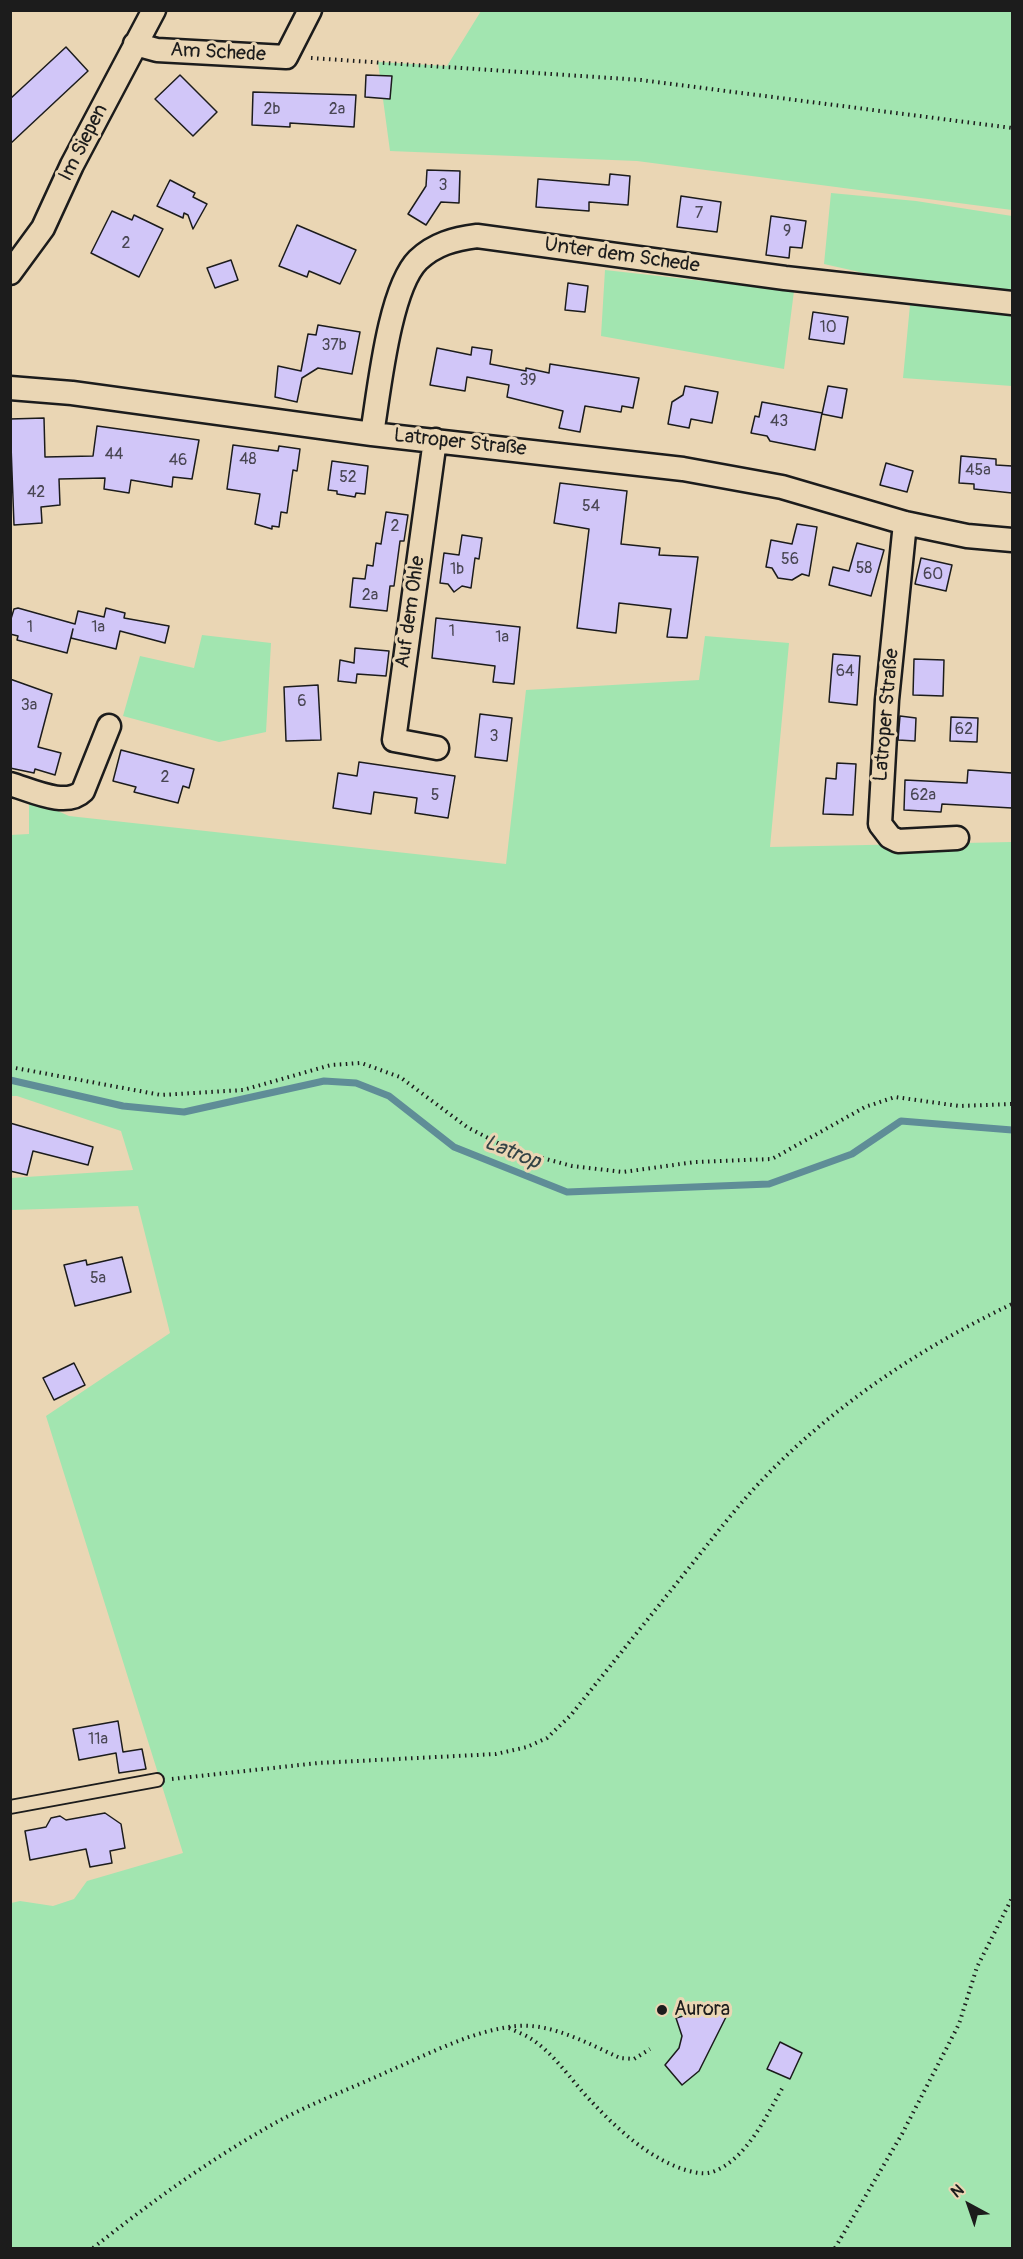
<!DOCTYPE html>
<html>
<head>
<meta charset="utf-8">
<style>
	body { margin:0 }
	#map { position:relative; width:1023px; height:2259px; overflow:hidden; background:#ead6b4; font-family:Pangolin,sans-serif }
	canvas { display:block }
	.frame { position:absolute; inset:0; border:12px solid #1c1c1c; pointer-events:none }
	.north { position:absolute; left:939px; top:2175px; width:60px; height:60px; -webkit-text-stroke:4px #ead6b4; paint-order:stroke; rotate:320deg; font-size:16px; font-weight:700; line-height:24px; text-align:center; color:#1c1c1c }
	.north::after { content:''; display:block; margin:auto; width:21px; height:27px; background:#1c1c1c; clip-path:polygon(50% 0,100% 100%,50% 72%,0 100%) }
</style>
</head>
<body>
<div id="map">
<canvas width="1023" height="2259"></canvas>
<div class="frame"></div>
<div class="north">N</div>
</div>
<script>
const ctx = document.querySelector('canvas').getContext('2d');
ctx.lineJoin = 'round';
function paint(path, color) {
  ctx.fillStyle = color;
  ctx.fill(path, 'evenodd');
}
function trace(path, color, width, dash) {
  ctx.strokeStyle = color;
  ctx.lineWidth = width;
  ctx.lineCap = dash ? 'butt' : 'round';
  ctx.setLineDash(dash || []);
  ctx.stroke(path);
}
function write(font, color, halo, rows, align = 'center') {
  ctx.font = font + ' Pangolin,sans-serif';
  ctx.lineWidth = 6;
  ctx.setLineDash([]);
  ctx.textBaseline = 'middle';
  ctx.strokeStyle = halo;
  ctx.fillStyle = color;
  for (const [text, x, y, turn = 0] of rows) {
    ctx.save();
    ctx.translate(x, y);
    ctx.rotate((+turn || 0) * Math.PI / 180);
    ctx.textAlign = isNaN(turn) ? turn : align;
    if (halo) ctx.strokeText(text, 0, 0);
    ctx.fillText(text, 0, 0);
    ctx.restore();
  }
}
const green = new Path2D(`
	M 481,11 L 1012,11 L 1012,210 L 637,161 L 390,151 L 378,62 L 447,66 Z
	M 831,193 L 916,201 L 1012,216 L 1012,292 L 913,284 L 824,264 Z
	M 605,270 L 794,291 L 784,369 L 601,336 Z
	M 910,305 L 1012,314 L 1012,386 L 903,378 Z
	M 202,635 L 271,643 L 266,732 L 219,742 L 123,716 L 140,656 L 194,668 Z
	M 705,636 L 789,643 L 770,847 L 1012,842 L 1012,2248 L 11,2248 L 11,1903 L 20,1901 L 53,1906 L 74,1899 L 87,1881 L 183,1853 L 46,1416 L 170,1333 L 138,1206 L 11,1210 L 11,1178 L 133,1170 L 121,1131 L 17,1096 L 11,1096 L 10,835 L 29,834 L 29,798 L 69,816 L 506,864 L 526,690 L 699,680 Z`);
const stream = new Path2D(`
	M 10,1080 L 123,1106 L 184,1112 L 324,1081 L 356,1083 L 389,1096 L 454,1147 L 567,1192 L 769,1184 L 852,1154 L 901,1121 L 1012,1130`);
const building = new Path2D(`
	M 66,47 L 88,71 L 10,144 L 10,99 Z
	M 180,75 L 217,112 L 193,136 L 155,99 Z
	M 366,75 L 392,76 L 390,99 L 365,97 Z
	M 253,92 L 356,95 L 354,127 L 290,123 L 290,127 L 252,125 Z
	M 427,170 L 460,171 L 459,203 L 441,202 L 426,225 L 408,214 L 426,186 Z
	M 610,174 L 630,176 L 628,205 L 589,202 L 589,211 L 536,207 L 538,179 L 609,185 Z
	M 170,180 L 195,193 L 193,197 L 207,204 L 193,229 L 188,215 L 184,213 L 183,218 L 157,206 Z
	M 681,196 L 721,202 L 717,232 L 677,227 Z
	M 112,211 L 132,220 L 134,215 L 163,229 L 139,277 L 91,253 Z
	M 771,216 L 806,221 L 802,248 L 790,247 L 789,258 L 766,255 Z
	M 297,225 L 356,250 L 340,284 L 309,271 L 307,277 L 279,266 Z
	M 231,260 L 238,280 L 215,288 L 207,268 Z
	M 568,283 L 588,286 L 585,312 L 565,310 Z
	M 813,312 L 848,317 L 844,344 L 809,339 Z
	M 318,325 L 360,332 L 352,374 L 318,368 L 302,378 L 297,402 L 275,397 L 278,366 L 301,371 L 308,334 L 316,335 Z
	M 472,347 L 492,350 L 490,364 L 526,371 L 526,368 L 549,373 L 550,364 L 639,378 L 633,408 L 622,406 L 621,412 L 585,406 L 580,432 L 559,428 L 563,411 L 507,397 L 509,385 L 467,377 L 465,391 L 430,385 L 437,348 L 471,355 Z
	M 685,386 L 718,392 L 712,423 L 691,419 L 689,428 L 668,424 L 672,402 L 683,395 Z
	M 828,386 L 847,389 L 842,418 L 822,414 Z
	M 762,402 L 822,413 L 815,450 L 770,441 L 767,436 L 751,433 L 755,416 L 759,417 Z
	M 44,418 L 45,457 L 93,456 L 97,426 L 199,440 L 192,479 L 173,477 L 172,487 L 131,480 L 129,493 L 104,489 L 105,478 L 59,479 L 60,505 L 41,507 L 42,523 L 14,525 L 10,419 Z
	M 233,445 L 278,451 L 279,446 L 300,449 L 297,471 L 293,470 L 287,513 L 281,512 L 279,527 L 272,526 L 272,529 L 255,524 L 260,494 L 227,489 Z
	M 961,456 L 996,459 L 996,465 L 1012,466 L 1012,493 L 974,489 L 974,484 L 959,483 Z
	M 332,461 L 368,466 L 365,494 L 356,493 L 355,497 L 337,494 L 337,491 L 328,490 Z
	M 886,463 L 913,471 L 907,492 L 880,485 Z
	M 560,483 L 627,491 L 621,544 L 660,548 L 659,555 L 698,557 L 687,638 L 667,637 L 671,609 L 619,603 L 616,633 L 577,628 L 589,529 L 554,523 Z
	M 386,512 L 408,515 L 404,541 L 400,541 L 394,586 L 390,586 L 387,611 L 350,607 L 353,578 L 365,579 L 367,565 L 373,566 L 376,543 L 381,544 Z
	M 797,524 L 817,527 L 809,576 L 802,574 L 792,580 L 778,578 L 772,568 L 766,567 L 771,540 L 792,544 Z
	M 462,535 L 482,538 L 479,559 L 475,558 L 471,588 L 462,586 L 454,592 L 448,584 L 440,583 L 444,553 L 459,555 Z
	M 857,543 L 884,550 L 871,596 L 829,585 L 833,567 L 849,571 Z
	M 921,558 L 952,565 L 946,591 L 915,584 Z
	M 18,608 L 75,624 L 78,611 L 104,617 L 106,608 L 125,613 L 124,618 L 169,626 L 165,643 L 120,631 L 116,649 L 71,638 L 73,629 L 67,653 L 17,640 L 18,636 L 10,634 L 10,622 L 14,609 Z
	M 436,618 L 520,627 L 514,684 L 493,682 L 495,666 L 432,658 Z
	M 355,648 L 389,651 L 386,676 L 357,674 L 356,683 L 338,681 L 340,660 L 354,663 Z
	M 833,654 L 860,656 L 857,705 L 829,702 Z
	M 914,659 L 944,660 L 943,696 L 913,695 Z
	M 10,679 L 52,694 L 38,747 L 61,753 L 55,775 L 35,769 L 34,773 L 10,768 Z
	M 318,685 L 321,740 L 286,741 L 284,687 Z
	M 480,714 L 512,718 L 507,761 L 475,757 Z
	M 900,716 L 916,718 L 915,741 L 898,740 Z
	M 951,717 L 978,718 L 977,742 L 950,741 Z
	M 121,750 L 194,769 L 189,788 L 183,786 L 178,803 L 134,792 L 136,787 L 113,781 Z
	M 359,762 L 455,776 L 448,818 L 415,813 L 417,798 L 374,792 L 371,814 L 333,808 L 338,773 L 357,776 Z
	M 837,763 L 856,764 L 853,815 L 823,814 L 826,778 L 836,779 Z
	M 968,770 L 1012,773 L 1012,808 L 942,804 L 941,812 L 904,810 L 905,780 L 967,783 Z
	M 10,1123 L 93,1147 L 88,1165 L 33,1151 L 27,1175 L 10,1171 Z
	M 122,1257 L 131,1292 L 75,1306 L 64,1265 L 86,1260 L 87,1265 Z
	M 74,1363 L 85,1385 L 54,1400 L 43,1378 Z
	M 118,1721 L 123,1752 L 142,1749 L 146,1769 L 119,1773 L 116,1753 L 79,1760 L 73,1729 Z
	M 105,1813 L 121,1824 L 125,1848 L 110,1851 L 112,1863 L 90,1867 L 86,1849 L 30,1860 L 25,1831 L 46,1827 L 51,1818 L 60,1816 L 66,1820 Z
	M 705,2010 L 707,2016 L 729,2011 L 699,2071 L 682,2085 L 665,2065 L 679,2048 L 682,2036 L 676,2018 Z
	M 780,2042 L 802,2053 L 790,2079 L 767,2069 Z`);
const path = new Path2D(`
	M 311,58 L 641,80 L 1012,128
	M 10,1067 L 161,1095 L 243,1090 L 331,1065 L 361,1063 L 400,1077 L 467,1127 L 509,1149 L 572,1166 L 623,1172 L 695,1162 L 772,1159 L 865,1107 L 895,1097 L 959,1106 L 1012,1104
	M 172,1779 L 318,1763 L 496,1754 L 527,1747 L 547,1738 L 571,1715 C 610,1666 649,1618 688,1569 C 713,1538 737,1506 764,1478 C 834,1405 922,1347 1012,1304
	M 509,2028 C 517,2032 526,2035 533,2040 C 556,2056 571,2080 590,2100 C 616,2128 650,2160 689,2171 C 698,2173 706,2175 715,2171 C 748,2157 766,2116 783,2087
	M 93,2248 C 151,2202 212,2158 277,2122 C 312,2103 352,2088 389,2071 C 429,2054 473,2030 517,2026 C 552,2023 589,2044 620,2058 L 634,2059 L 650,2049
	M 835,2248 L 902,2134 L 959,2024 L 977,1967 L 1012,1898`);
const lane = new Path2D(`
	M 10,1807 L 157,1780`);
const street = new Path2D(`
	M 135,44 L 157,50 L 286,57 L 310,10
	M 10,273 L 43,228 L 72,165 L 154,10
	M 10,388 L 72,393 L 372,434 L 683,469 L 782,487 L 905,523 L 967,536 L 1012,540
	M 372,434 C 379,392 389,289 418,260 C 435,244 454,239 477,236 L 785,278 L 1012,303
	M 435,440 L 394,740 L 437,748
	M 905,523 L 887,700 L 880,824 L 890,837 L 898,841 L 957,838
	M 10,784 C 31,790 66,808 83,791 L 109,726`);
const markers = [
	[662,2010,6,"#1c1c1c"]
];
const numberNames = [
	["2b",272,110],
	["2a",337,110],
	["3",443,186],
	["7",699,214],
	["9",787,232],
	["2",126,244],
	["10",828,328],
	["37b",334,346],
	["39",528,381],
	["43",779,422],
	["44",114,455],
	["48",248,460],
	["46",178,461],
	["45a",978,471],
	["52",348,478],
	["42",36,493],
	["54",591,507],
	["2",395,527],
	["56",790,560],
	["58",864,569],
	["1b",457,570],
	["60",933,575],
	["2a",370,596],
	["1",30,628],
	["1a",98,628],
	["1",452,632],
	["1a",502,638],
	["64",845,672],
	["6",302,702],
	["3a",29,706],
	["62",964,730],
	["3",494,737],
	["2",165,778],
	["5",435,796],
	["62a",923,796],
	["5a",98,1279],
	["11a",98,1740]
];
const streetNames = [
	["Am Schede",218,53,3],
	["Im Siepen",84,143,-63],
	["Unter dem Schede",622,256,8],
	["Latroper Straße",460,443,6],
	["Auf dem Ohle",411,612,-82],
	["Latroper Straße",887,715,-85]
];
const poiNames = [
	["Aurora",674,2010]
];
const waterNames = [
	["Latrop",512,1153,22]
];
paint(green, '#a2e5b0');
trace(stream, '#5f8d97', 7);
paint(building, '#d1c6f8');
trace(building, '#1c1c1c', 1.5);
trace(lane, '#1c1c1c', 16);
trace(street, '#1c1c1c', 27);
trace(path, '#1c1c1c', 4, [1.5, 4.5]);
trace(lane, '#ead6b4', 12);
trace(street, '#ead6b4', 22);
for (const [x, y, r, color] of markers) {
  const dot = new Path2D();
  dot.arc(x, y, r, 0, 2 * Math.PI);
  ctx.fillStyle = color;
  ctx.fill(dot);
  trace(dot, '#ead6b4', 2);
}
write('16px', '#494653', null, numberNames);
write('20px', '#1c1c1c', '#ead6b4', streetNames);
write('20px', '#1c1c1c', '#ead6b4', poiNames, 'left');
write('italic 21px', '#324245', '#ead6b4', waterNames);
</script>
</body>
</html>
